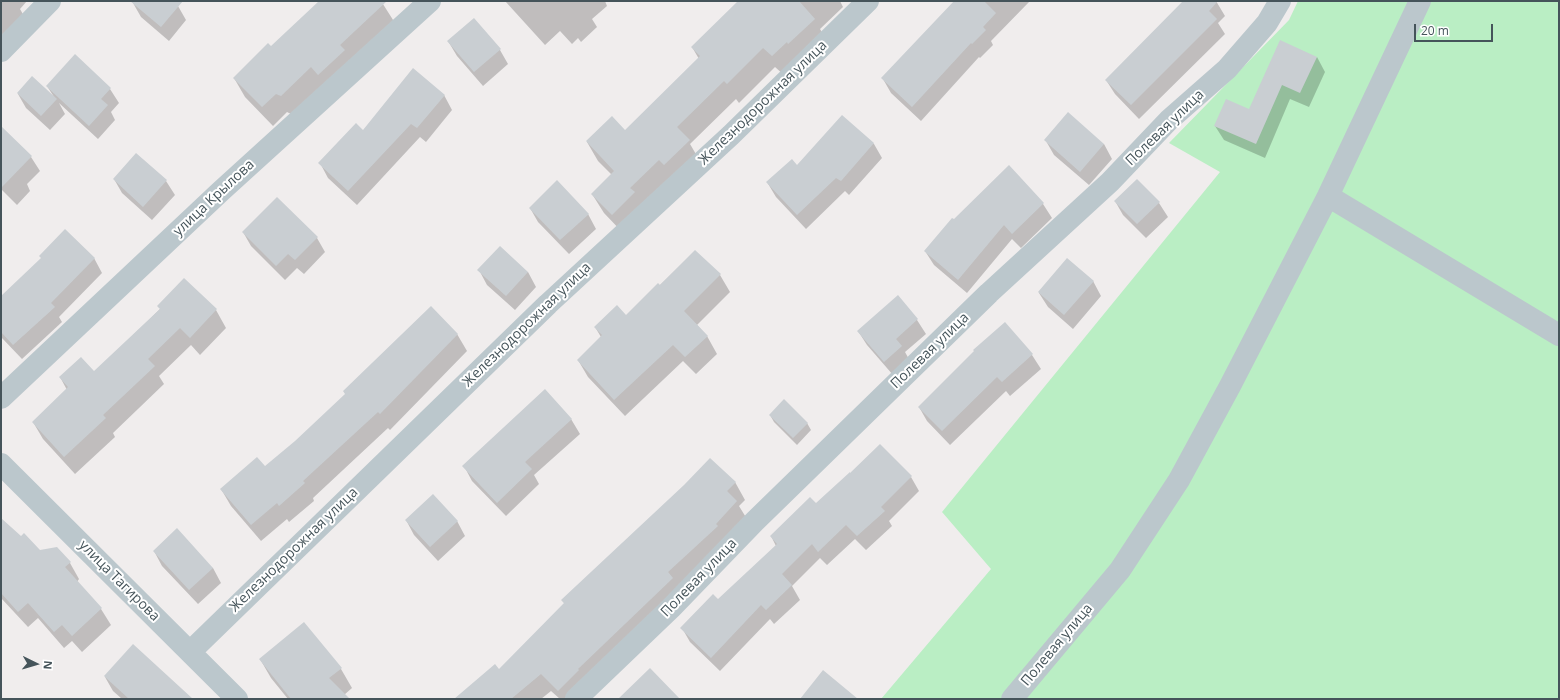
<!DOCTYPE html>
<html>
<head>
<meta charset="utf-8">
<style>
	body { margin:0 }
	#map { position:relative; width:1560px; height:700px; overflow:hidden; background:#f0eded; font-family:"Open Sans",sans-serif }
	canvas { display:block }
	.frame { position:absolute; inset:0; border:2px solid #45545a; pointer-events:none }
	.north { position:absolute; left:16px; top:644px; width:40px; height:40px; -webkit-text-stroke:3px #fff; paint-order:stroke; rotate:95deg; font-size:11px; font-weight:700; line-height:16px; text-align:center; color:#45545a }
	.north::after { content:''; display:block; margin:auto; width:14px; height:18px; background:#45545a; clip-path:polygon(50% 0,100% 100%,50% 72%,0 100%) }
	.scale { position:absolute; left:1414px; top:24px; width:79px; height:18px; box-sizing:border-box; border:2px solid #45545a; border-top:0; padding-left:5px; font-size:12px; line-height:14px; white-space:nowrap; color:#45545a; -webkit-text-stroke:3px #fff; paint-order:stroke }
</style>
</head>
<body>
<div id="map">
<canvas width="1560" height="700"></canvas>
<div class="frame"></div>
<div class="north">N</div>
<div class="scale">20 m</div>
</div>
<script>
const ctx = document.querySelector('canvas').getContext('2d');
ctx.lineJoin = 'round';
function paint(path, color) {
  ctx.fillStyle = color;
  ctx.fill(path, 'evenodd');
}
function trace(path, color, width, dash) {
  ctx.strokeStyle = color;
  ctx.lineWidth = width;
  ctx.lineCap = dash ? 'butt' : 'round';
  ctx.setLineDash(dash || []);
  ctx.stroke(path);
}
function write(font, color, halo, rows, align = 'center') {
  ctx.font = font + ' "Open Sans",sans-serif';
  ctx.lineWidth = 4;
  ctx.setLineDash([]);
  ctx.textBaseline = 'middle';
  ctx.strokeStyle = halo;
  ctx.fillStyle = color;
  for (const [text, x, y, turn = 0] of rows) {
    ctx.save();
    ctx.translate(x, y);
    ctx.rotate((+turn || 0) * Math.PI / 180);
    ctx.textAlign = isNaN(turn) ? turn : align;
    if (halo) ctx.strokeText(text, 0, 0);
    ctx.fillText(text, 0, 0);
    ctx.restore();
  }
}
const green = new Path2D(`
	M 1298,1 L 1559,1 L 1559,699 L 881,699 L 991,569 L 942,512 L 1220,172 L 1169,143 L 1289,20 Z`);
const shadow = new Path2D(`
	M 1,1 L 27,1 L 20,9 L 28,23 L 1,51 Z
	M 135,1 L 172,1 L 178,6 L 186,20 L 169,41 L 141,17 L 133,3 Z
	M 320,1 L 381,1 L 395,23 L 293,115 L 287,112 L 273,126 L 245,97 L 234,78 L 271,47 Z
	M 505,1 L 605,1 L 607,6 L 592,19 L 597,27 L 581,42 L 578,38 L 572,44 L 560,31 L 545,45 Z
	M 739,1 L 840,1 L 843,7 L 820,29 L 826,39 L 784,75 L 775,67 L 739,103 L 736,99 L 690,144 L 700,161 L 624,234 L 604,213 L 592,194 L 612,175 L 598,161 L 587,142 L 625,131 L 699,59 L 692,47 Z
	M 956,1 L 1030,1 L 991,41 L 993,45 L 980,58 L 979,57 L 921,121 L 891,93 L 883,79 Z
	M 1184,1 L 1216,1 L 1225,16 L 1218,23 L 1225,34 L 1139,119 L 1115,94 L 1106,80 Z
	M 448,41 L 500,50 L 508,64 L 483,86 L 457,56 Z
	M 75,56 L 110,89 L 119,103 L 111,112 L 115,120 L 98,139 L 59,103 L 65,114 L 50,130 L 26,108 L 18,94 L 54,97 L 47,86 Z
	M 1317,57 L 1325,72 L 1309,107 L 1290,99 L 1265,158 L 1224,140 L 1215,126 L 1249,110 Z
	M 444,95 L 452,110 L 426,142 L 420,137 L 357,205 L 328,178 L 320,163 L 363,131 Z
	M 842,116 L 874,144 L 882,158 L 849,195 L 845,191 L 806,229 L 776,197 L 767,182 L 797,167 Z
	M 4,130 L 31,157 L 40,171 L 27,184 L 30,191 L 17,205 L 1,189 L 1,133 Z
	M 1046,141 L 1104,144 L 1112,159 L 1089,185 L 1054,155 Z
	M 136,154 L 166,181 L 175,195 L 152,220 L 122,193 L 114,179 Z
	M 1033,193 L 1043,204 L 1052,218 L 1021,248 L 1012,239 L 967,293 L 934,265 L 925,251 L 954,221 Z
	M 1115,201 L 1159,203 L 1168,217 L 1146,238 L 1123,215 Z
	M 530,208 L 588,214 L 596,229 L 569,254 L 538,222 Z
	M 243,232 L 317,238 L 325,252 L 304,274 L 297,268 L 285,280 L 251,246 Z
	M 695,251 L 720,275 L 730,292 L 697,325 L 707,336 L 717,354 L 696,374 L 683,361 L 625,416 L 588,377 L 578,360 L 601,337 L 595,327 L 626,316 L 659,286 Z
	M 94,258 L 102,273 L 59,317 L 62,322 L 22,359 L 1,337 L 1,297 Z
	M 479,270 L 528,272 L 536,287 L 515,310 L 487,285 Z
	M 1093,281 L 1101,296 L 1073,329 L 1048,307 L 1039,293 Z
	M 898,297 L 917,320 L 926,334 L 905,352 L 910,361 L 893,375 L 867,345 L 858,331 Z
	M 160,309 L 216,310 L 226,328 L 200,355 L 191,345 L 159,376 L 164,384 L 113,433 L 115,437 L 75,474 L 43,439 L 33,422 L 67,390 L 60,377 L 94,373 Z
	M 1005,323 L 1032,355 L 1041,369 L 1010,396 L 1006,391 L 950,445 L 927,421 L 919,407 Z
	M 457,334 L 467,351 L 390,430 L 388,428 L 313,498 L 314,501 L 289,522 L 287,519 L 261,541 L 231,506 L 221,489 L 265,467 L 296,441 L 346,394 Z
	M 770,415 L 807,423 L 811,430 L 797,445 L 774,422 Z
	M 571,419 L 580,434 L 534,475 L 539,484 L 506,516 L 472,481 L 464,466 Z
	M 911,477 L 919,491 L 889,521 L 892,526 L 866,550 L 855,539 L 827,565 L 820,558 L 792,586 L 800,600 L 774,624 L 770,619 L 720,671 L 690,642 L 682,628 L 718,600 L 776,546 L 771,536 L 816,505 Z
	M 735,482 L 745,500 L 739,506 L 747,519 L 578,699 L 560,699 L 551,691 L 541,699 L 468,699 L 499,671 L 565,604 L 562,600 Z
	M 1,520 L 21,537 L 40,551 L 70,563 L 79,579 L 77,582 L 101,609 L 111,625 L 82,652 L 72,641 L 64,648 L 38,618 L 28,627 L 1,598 Z
	M 406,520 L 457,521 L 465,536 L 438,561 L 414,535 Z
	M 154,551 L 213,568 L 221,583 L 198,604 L 162,566 Z
	M 304,623 L 341,669 L 352,688 L 344,695 L 349,699 L 288,699 L 271,678 L 260,659 Z
	M 105,677 L 191,699 L 122,699 L 113,691 Z`);
const building = new Path2D(`
	M 130,1 L 183,1 L 161,27 Z
	M 319,1 L 387,1 L 340,45 L 345,50 L 318,75 L 311,67 L 281,96 L 276,94 L 262,107 L 233,78 L 268,43 L 271,46 Z
	M 738,1 L 799,1 L 815,19 L 788,44 L 787,42 L 772,56 L 763,48 L 727,84 L 724,81 L 677,127 L 690,140 L 664,165 L 659,160 L 630,188 L 635,192 L 612,215 L 591,194 L 614,171 L 586,141 L 612,116 L 625,130 L 700,56 L 691,47 Z
	M 954,1 L 984,1 L 996,13 L 983,27 L 986,30 L 972,44 L 971,43 L 912,107 L 881,78 Z
	M 1183,1 L 1218,1 L 1209,11 L 1217,19 L 1131,105 L 1105,80 Z
	M 474,18 L 501,49 L 474,72 L 447,41 Z
	M 1280,40 L 1317,57 L 1300,93 L 1282,85 L 1256,144 L 1214,126 L 1226,99 L 1249,109 Z
	M 75,54 L 111,88 L 101,99 L 108,105 L 89,126 L 46,86 Z
	M 413,68 L 445,95 L 417,128 L 411,124 L 348,191 L 318,163 L 356,123 L 363,130 Z
	M 32,76 L 57,99 L 41,116 L 17,93 Z
	M 1068,112 L 1104,144 L 1080,172 L 1044,140 Z
	M 842,115 L 874,143 L 841,181 L 836,178 L 797,215 L 766,182 L 792,159 L 797,165 Z
	M 1,126 L 32,156 L 1,188 Z
	M 136,153 L 167,180 L 143,207 L 113,179 Z
	M 1009,165 L 1044,203 L 1012,234 L 1004,225 L 958,280 L 924,251 L 952,218 L 954,219 Z
	M 1137,179 L 1160,202 L 1137,224 L 1114,201 Z
	M 557,180 L 589,214 L 560,240 L 529,208 Z
	M 277,197 L 318,237 L 295,260 L 288,254 L 276,266 L 242,232 Z
	M 65,229 L 95,258 L 51,303 L 55,307 L 13,345 L 1,332 L 1,296 L 41,258 L 39,256 Z
	M 500,246 L 528,272 L 506,296 L 477,270 Z
	M 695,250 L 721,274 L 684,311 L 708,336 L 685,357 L 673,345 L 614,400 L 577,360 L 602,335 L 594,327 L 617,305 L 626,315 L 658,283 L 660,285 Z
	M 1067,258 L 1094,281 L 1064,315 L 1038,292 Z
	M 184,278 L 217,309 L 190,338 L 180,328 L 148,359 L 155,366 L 103,415 L 106,418 L 64,457 L 32,422 L 68,387 L 59,377 L 81,357 L 94,371 L 160,309 L 157,306 Z
	M 898,295 L 918,319 L 896,339 L 902,346 L 884,362 L 857,331 Z
	M 431,306 L 458,334 L 380,414 L 378,412 L 303,481 L 305,483 L 279,506 L 277,503 L 251,525 L 220,489 L 257,457 L 265,466 L 295,441 L 345,394 L 343,391 Z
	M 1005,322 L 1033,354 L 1002,382 L 997,377 L 942,431 L 918,407 L 974,351 L 973,350 Z
	M 545,389 L 572,419 L 525,462 L 532,469 L 497,503 L 462,466 Z
	M 784,399 L 808,423 L 793,438 L 769,415 Z
	M 880,444 L 912,476 L 881,507 L 885,511 L 857,536 L 846,525 L 818,552 L 812,544 L 782,574 L 792,585 L 766,610 L 761,605 L 711,658 L 680,628 L 713,594 L 718,599 L 777,544 L 770,536 L 810,497 L 816,503 L 850,472 L 850,473 Z
	M 710,458 L 736,482 L 727,491 L 737,501 L 716,524 L 718,526 L 668,572 L 673,578 L 578,669 L 579,670 L 558,691 L 541,674 L 511,699 L 454,699 L 495,664 L 499,669 L 564,603 L 561,600 L 684,485 Z
	M 433,494 L 458,521 L 430,547 L 405,520 Z
	M 1,518 L 21,536 L 24,533 L 40,550 L 57,547 L 71,562 L 65,567 L 102,608 L 72,636 L 62,625 L 54,632 L 28,603 L 18,612 L 1,593 Z
	M 177,528 L 213,568 L 189,590 L 153,551 Z
	M 304,622 L 342,668 L 329,678 L 350,699 L 291,699 L 259,659 Z
	M 133,644 L 193,699 L 129,699 L 104,676 Z
	M 650,668 L 680,699 L 618,699 Z
	M 823,670 L 858,699 L 800,699 Z`);
const minor = new Path2D(`
	M 1,51 L 50,1
	M 1328,196 L 1559,335
	M 1,398 L 221,191 L 430,1
	M 1,464 L 237,699
	M 190,652 L 548,304 L 731,135 L 868,1
	M 576,699 L 671,608 L 755,521 L 989,293 L 1110,182 L 1169,120 L 1227,69 L 1267,23 L 1280,1
	M 1012,699 L 1120,570 L 1179,480 L 1230,386 L 1328,196 L 1420,1`);
const streetNames = [
	["Железнодорожная улица",763,103,-44],
	["Полевая улица",1165,128,-44],
	["улица Крылова",214,198,-43],
	["Железнодорожная улица",527,325,-44],
	["Полевая улица",930,351,-44],
	["Железнодорожная улица",294,550,-44],
	["Полевая улица",699,578,-46],
	["улица Тагирова",119,581,45],
	["Полевая улица",1057,645,-50]
];
paint(green, '#baeec4');
paint(shadow, '#0003');
paint(building, '#c9ced2');
trace(minor, '#bbc7cc', 22);
write('14px', '#45545a', '#fff', streetNames);
</script>
</body>
</html>
